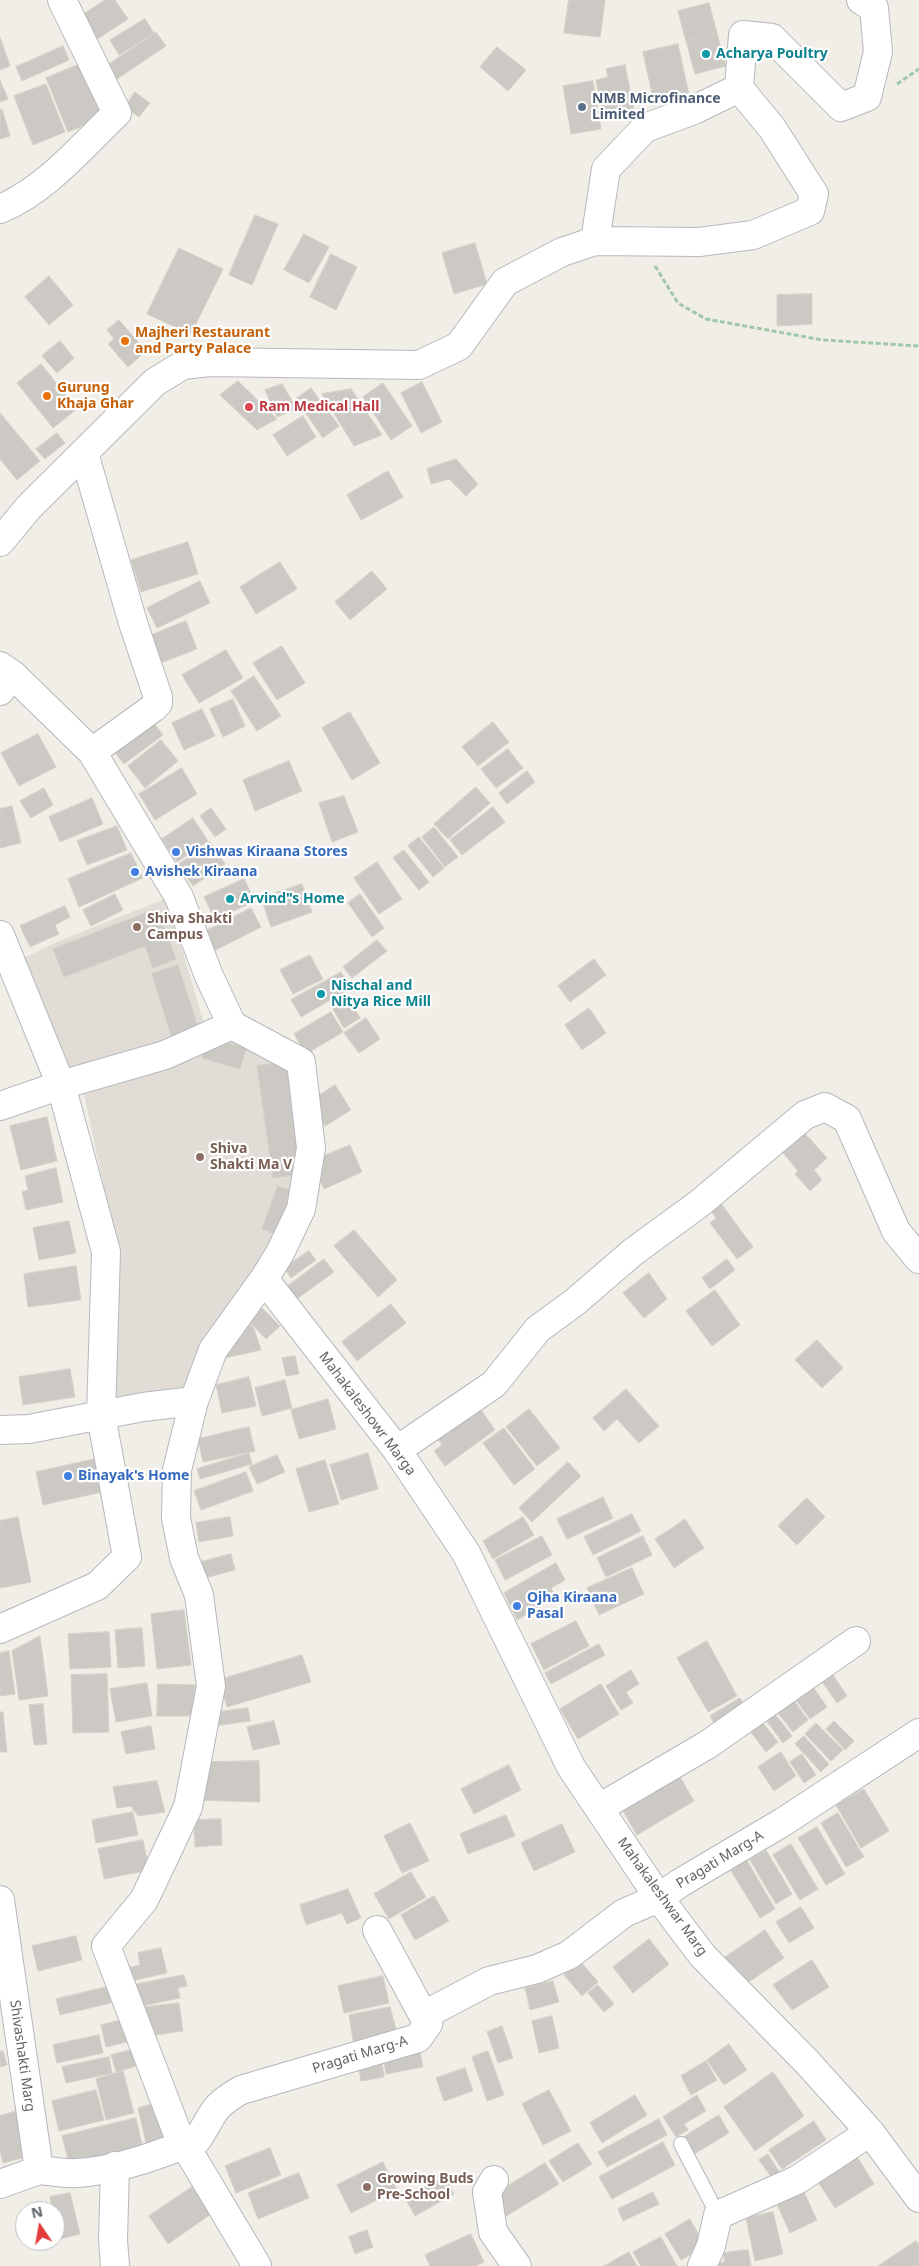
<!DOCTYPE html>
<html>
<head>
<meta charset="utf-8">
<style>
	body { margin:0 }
	#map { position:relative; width:919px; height:2266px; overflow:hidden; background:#f1eee8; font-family:"Noto Sans",sans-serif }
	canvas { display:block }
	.north { position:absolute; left:15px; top:2201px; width:50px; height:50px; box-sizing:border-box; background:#fff; border:1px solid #bfc1c3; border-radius:50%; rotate:348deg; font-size:14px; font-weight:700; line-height:20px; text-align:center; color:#5f6468 }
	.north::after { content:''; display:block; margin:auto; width:18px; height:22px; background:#e43b3c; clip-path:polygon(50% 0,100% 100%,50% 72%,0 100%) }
</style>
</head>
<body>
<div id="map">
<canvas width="919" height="2266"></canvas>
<div class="north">N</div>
</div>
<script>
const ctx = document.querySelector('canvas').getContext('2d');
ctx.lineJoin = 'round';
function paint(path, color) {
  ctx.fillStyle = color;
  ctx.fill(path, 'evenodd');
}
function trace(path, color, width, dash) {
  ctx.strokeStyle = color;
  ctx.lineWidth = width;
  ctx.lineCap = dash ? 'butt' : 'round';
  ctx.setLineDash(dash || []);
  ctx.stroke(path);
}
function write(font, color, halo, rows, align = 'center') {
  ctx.font = font + ' "Noto Sans",sans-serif';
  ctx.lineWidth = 4.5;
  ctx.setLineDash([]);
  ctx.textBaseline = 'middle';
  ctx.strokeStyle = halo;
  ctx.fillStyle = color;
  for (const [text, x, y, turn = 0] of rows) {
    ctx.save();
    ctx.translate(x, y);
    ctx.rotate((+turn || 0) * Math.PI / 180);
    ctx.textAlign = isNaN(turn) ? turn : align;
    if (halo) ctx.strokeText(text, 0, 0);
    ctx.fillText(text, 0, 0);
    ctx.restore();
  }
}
const education = new Path2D(`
	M 167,898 L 206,1030 L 290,1058 L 305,1175 L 273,1248 L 183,1392 L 114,1399 L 110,1217 L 83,1089 L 65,1059 L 18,961 L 59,941 Z`);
const building = new Path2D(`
	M 105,0 L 115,0 L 128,19 L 93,42 L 78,18 Z
	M 569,0 L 605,0 L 600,37 L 564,33 Z
	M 709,3 L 717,33 L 686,41 L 678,11 Z
	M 145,19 L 154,33 L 119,55 L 110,40 Z
	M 156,32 L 166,46 L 117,79 L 108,65 Z
	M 717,33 L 726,66 L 695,74 L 686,41 Z
	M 0,37 L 10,66 L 0,70 Z
	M 678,44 L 689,95 L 654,103 L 643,52 Z
	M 63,46 L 69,60 L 22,81 L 16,67 Z
	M 497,47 L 526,70 L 508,91 L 480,67 Z
	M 80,64 L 102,118 L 68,132 L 46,78 Z
	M 625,65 L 634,110 L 603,117 L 596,80 L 608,77 L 606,69 Z
	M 0,80 L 8,99 L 0,102 Z
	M 593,81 L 601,129 L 571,134 L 563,86 Z
	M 46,84 L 65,132 L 33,145 L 14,96 Z
	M 135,92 L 150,103 L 139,117 L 125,107 Z
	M 2,109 L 10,136 L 0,139 L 0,110 Z
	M 255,215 L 278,224 L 252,285 L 229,275 Z
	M 304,234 L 329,247 L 309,283 L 284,270 Z
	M 475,243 L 487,284 L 454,294 L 442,253 Z
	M 179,248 L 223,269 L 191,334 L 147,314 Z
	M 331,254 L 357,267 L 336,310 L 310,297 Z
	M 49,276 L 73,305 L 49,325 L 25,297 Z
	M 812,294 L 812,324 L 777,326 L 777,295 Z
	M 119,320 L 146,351 L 128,367 L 108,344 L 114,339 L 107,330 Z
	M 60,341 L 74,358 L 57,373 L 42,356 Z
	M 41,364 L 77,409 L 53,428 L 17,383 Z
	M 238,381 L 277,419 L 257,430 L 220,395 Z
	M 422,382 L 442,422 L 421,433 L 401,393 Z
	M 383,383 L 412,426 L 391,440 L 363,397 Z
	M 282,384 L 297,409 L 277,417 L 265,390 Z
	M 311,388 L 339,426 L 323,438 L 296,399 Z
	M 351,389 L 382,435 L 354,446 L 322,394 Z
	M 0,413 L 40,461 L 17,480 L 0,459 Z
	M 303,416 L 316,437 L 287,456 L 273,435 Z
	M 57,433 L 65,443 L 45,459 L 36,449 Z
	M 456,459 L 478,484 L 466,496 L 449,479 L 431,484 L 427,469 Z
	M 388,471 L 403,497 L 361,520 L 347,495 Z
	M 188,542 L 198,574 L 141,592 L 131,560 Z
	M 280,562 L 297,589 L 256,614 L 240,587 Z
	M 372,571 L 387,589 L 350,620 L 335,602 Z
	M 200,581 L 210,603 L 157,628 L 147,608 Z
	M 186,621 L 197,649 L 153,666 L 142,639 Z
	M 282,646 L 305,683 L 277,700 L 253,663 Z
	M 226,650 L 243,678 L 199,703 L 182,675 Z
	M 254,676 L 281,716 L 257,731 L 231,691 Z
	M 233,699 L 245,726 L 223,737 L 210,709 Z
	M 202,709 L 215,736 L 184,750 L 172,723 Z
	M 350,712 L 380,763 L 352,780 L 322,728 Z
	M 150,718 L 163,735 L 124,764 L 109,745 Z
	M 493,722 L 509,742 L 478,766 L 462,747 Z
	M 38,734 L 56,767 L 19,786 L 1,753 Z
	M 161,740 L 178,761 L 145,788 L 128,766 Z
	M 508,749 L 523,768 L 496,788 L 481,769 Z
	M 289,761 L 302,791 L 255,811 L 243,780 Z
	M 182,768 L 197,794 L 155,820 L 139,794 Z
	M 527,771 L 535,782 L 507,804 L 499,793 Z
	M 476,787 L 490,803 L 448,839 L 434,824 Z
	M 44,788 L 53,805 L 31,818 L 20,801 Z
	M 344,796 L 358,832 L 332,842 L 319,803 Z
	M 92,798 L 103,824 L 60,842 L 49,817 Z
	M 12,806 L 21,843 L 0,848 L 0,809 Z
	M 493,807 L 505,822 L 462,855 L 450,840 Z
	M 211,808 L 226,829 L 215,837 L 200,816 Z
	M 193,818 L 208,841 L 177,862 L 162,839 Z
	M 117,826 L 127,850 L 87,865 L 77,841 Z
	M 434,827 L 458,857 L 445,867 L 422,837 Z
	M 419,837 L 444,868 L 433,877 L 408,846 Z
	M 210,842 L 225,864 L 193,886 L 178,865 Z
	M 404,850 L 429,882 L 419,890 L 393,858 Z
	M 131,853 L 143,878 L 79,907 L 68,879 Z
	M 377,862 L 402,899 L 379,914 L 354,878 Z
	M 244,879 L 255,901 L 215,920 L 204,897 Z
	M 302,884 L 312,912 L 271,927 L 261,898 Z
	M 115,894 L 123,910 L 91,926 L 83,910 Z
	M 360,894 L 384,928 L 372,937 L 348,903 Z
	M 65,906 L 70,917 L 55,925 L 59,934 L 30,947 L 20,926 Z
	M 251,908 L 261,927 L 214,951 L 204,932 Z
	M 157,909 L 176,959 L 153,968 L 145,946 L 64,977 L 53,949 Z
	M 377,940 L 387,951 L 352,978 L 343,967 Z
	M 310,955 L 323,979 L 293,994 L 280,970 Z
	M 594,959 L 606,975 L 570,1002 L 558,986 Z
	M 178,965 L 201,1036 L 174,1045 L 152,974 Z
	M 341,972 L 351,988 L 301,1017 L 291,1000 Z
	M 346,994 L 360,1018 L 344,1028 L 330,1004 Z
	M 589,1008 L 606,1033 L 582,1050 L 565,1025 Z
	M 331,1012 L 343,1032 L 306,1054 L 294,1034 Z
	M 366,1018 L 380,1039 L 359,1053 L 344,1033 Z
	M 208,1037 L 246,1048 L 240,1069 L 202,1058 Z
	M 286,1062 L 302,1174 L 273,1178 L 257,1066 Z
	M 335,1085 L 351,1110 L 325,1126 L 309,1102 Z
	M 47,1117 L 57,1161 L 21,1170 L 10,1126 Z
	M 802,1130 L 827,1158 L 814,1170 L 822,1180 L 810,1191 L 795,1174 L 798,1171 L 780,1149 Z
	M 350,1145 L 362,1172 L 324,1189 L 312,1161 Z
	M 56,1168 L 63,1202 L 26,1210 L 22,1192 L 28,1190 L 25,1176 Z
	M 278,1186 L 292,1191 L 276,1234 L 262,1229 Z
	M 717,1198 L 753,1247 L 737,1259 L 710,1223 L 716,1218 L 707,1206 Z
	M 69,1221 L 76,1253 L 39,1260 L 33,1228 Z
	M 354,1230 L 397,1280 L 378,1297 L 334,1246 Z
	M 309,1251 L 316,1260 L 291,1278 L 284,1268 Z
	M 324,1259 L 334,1272 L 294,1301 L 285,1288 Z
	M 727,1259 L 735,1270 L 710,1289 L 702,1278 Z
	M 76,1266 L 81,1300 L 28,1307 L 24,1274 Z
	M 649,1273 L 667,1299 L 644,1318 L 623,1293 Z
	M 715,1290 L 740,1325 L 712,1346 L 686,1311 Z
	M 391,1304 L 406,1323 L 357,1361 L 342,1342 Z
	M 261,1307 L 280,1326 L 266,1339 L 248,1320 Z
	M 245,1321 L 253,1326 L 261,1350 L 220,1359 Z
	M 817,1340 L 843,1368 L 822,1388 L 795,1360 Z
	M 295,1356 L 299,1374 L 286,1376 L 282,1358 Z
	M 70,1369 L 75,1397 L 23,1405 L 19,1377 Z
	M 249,1377 L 256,1406 L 222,1413 L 216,1385 Z
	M 285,1380 L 292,1408 L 262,1416 L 255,1388 Z
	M 626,1389 L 659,1426 L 639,1443 L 617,1419 L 604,1431 L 593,1418 Z
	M 328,1399 L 336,1429 L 299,1439 L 291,1410 Z
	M 477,1404 L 495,1430 L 445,1466 L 434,1451 L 442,1445 L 434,1434 Z
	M 529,1409 L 560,1448 L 537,1466 L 506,1427 Z
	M 249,1427 L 255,1451 L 203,1462 L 198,1439 Z
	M 504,1428 L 535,1469 L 514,1485 L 483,1443 Z
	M 249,1453 L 252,1464 L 200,1479 L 197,1469 Z
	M 368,1453 L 378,1489 L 341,1500 L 330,1465 Z
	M 277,1455 L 285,1472 L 257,1484 L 249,1467 Z
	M 95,1459 L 102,1492 L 43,1505 L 36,1472 Z
	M 325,1460 L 339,1504 L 309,1512 L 296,1469 Z
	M 568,1462 L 581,1476 L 532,1522 L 519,1508 Z
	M 246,1472 L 253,1491 L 201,1510 L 194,1491 Z
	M 603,1497 L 613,1518 L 567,1539 L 557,1519 Z
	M 807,1498 L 825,1517 L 797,1545 L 778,1526 Z
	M 632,1514 L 641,1531 L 593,1555 L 584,1537 Z
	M 18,1517 L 31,1582 L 0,1588 L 0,1521 Z
	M 230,1517 L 233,1536 L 199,1542 L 196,1523 Z
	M 523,1517 L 534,1535 L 493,1559 L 483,1541 Z
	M 685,1519 L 704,1548 L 690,1557 L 671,1529 Z
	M 671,1529 L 690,1557 L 674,1568 L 655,1539 Z
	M 542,1536 L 552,1555 L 505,1580 L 495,1560 Z
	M 643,1536 L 652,1555 L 606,1577 L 597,1558 Z
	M 231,1554 L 235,1570 L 201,1579 L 197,1563 Z
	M 556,1563 L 565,1580 L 551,1588 L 556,1597 L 517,1620 L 504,1593 Z
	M 632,1568 L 644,1594 L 599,1615 L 587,1588 Z
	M 184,1610 L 191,1665 L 157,1669 L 151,1614 Z
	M 576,1621 L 589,1646 L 544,1670 L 531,1644 Z
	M 142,1628 L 145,1666 L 118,1668 L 115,1630 Z
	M 109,1632 L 111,1667 L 70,1669 L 68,1634 Z
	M 40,1636 L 48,1696 L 19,1700 L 12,1651 Z
	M 707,1641 L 737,1696 L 708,1712 L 677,1658 Z
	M 599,1644 L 605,1655 L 551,1684 L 545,1673 Z
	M 9,1651 L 15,1694 L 0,1696 L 0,1653 Z
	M 302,1655 L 311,1682 L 227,1707 L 219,1680 Z
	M 827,1666 L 847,1696 L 837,1703 L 816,1673 Z
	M 631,1670 L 639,1684 L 626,1692 L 633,1703 L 621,1710 L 606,1686 Z
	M 107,1674 L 109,1732 L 73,1733 L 71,1675 Z
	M 809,1681 L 827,1707 L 810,1719 L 791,1693 Z
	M 147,1683 L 152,1716 L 116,1722 L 110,1689 Z
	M 158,1684 L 195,1685 L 194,1716 L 157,1716 Z
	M 601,1684 L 619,1714 L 578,1739 L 560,1709 Z
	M 790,1695 L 808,1720 L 793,1732 L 774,1708 Z
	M 740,1698 L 748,1712 L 718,1730 L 710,1716 Z
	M 43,1704 L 47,1744 L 34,1745 L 29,1705 Z
	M 248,1708 L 250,1721 L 214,1726 L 212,1713 Z
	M 772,1710 L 792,1736 L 783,1743 L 763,1716 Z
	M 0,1712 L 3,1712 L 7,1752 L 0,1752 Z
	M 759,1718 L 778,1742 L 766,1752 L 747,1727 Z
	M 274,1721 L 280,1744 L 253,1750 L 247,1727 Z
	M 834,1721 L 854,1741 L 845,1750 L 826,1729 Z
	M 816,1723 L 843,1750 L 831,1761 L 805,1734 Z
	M 151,1726 L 155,1749 L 126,1754 L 121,1732 Z
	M 804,1736 L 829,1764 L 821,1772 L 795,1744 Z
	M 781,1752 L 796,1776 L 774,1791 L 758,1767 Z
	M 802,1754 L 816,1775 L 804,1783 L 790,1762 Z
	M 259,1761 L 260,1802 L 196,1800 L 210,1762 Z
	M 509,1765 L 521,1790 L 474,1814 L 461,1789 Z
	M 680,1777 L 694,1801 L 637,1835 L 623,1811 Z
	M 157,1781 L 165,1812 L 138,1816 L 131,1806 L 117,1808 L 113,1787 Z
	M 864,1789 L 889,1831 L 861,1848 L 836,1805 Z
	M 133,1812 L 138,1835 L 96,1843 L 92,1820 Z
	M 838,1813 L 864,1857 L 846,1867 L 821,1823 Z
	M 506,1815 L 515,1836 L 468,1854 L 460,1834 Z
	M 221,1819 L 222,1845 L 195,1847 L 194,1820 Z
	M 410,1823 L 429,1861 L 402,1873 L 384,1836 Z
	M 562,1824 L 575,1852 L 534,1871 L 521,1843 Z
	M 817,1827 L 845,1874 L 826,1885 L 798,1838 Z
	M 143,1840 L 149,1870 L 104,1879 L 98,1849 Z
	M 791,1844 L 818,1889 L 800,1900 L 773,1855 Z
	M 766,1850 L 792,1894 L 776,1904 L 750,1860 Z
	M 746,1859 L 775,1909 L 760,1918 L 730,1869 Z
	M 411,1872 L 426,1897 L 389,1919 L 374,1894 Z
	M 348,1889 L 361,1918 L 347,1924 L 342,1913 L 306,1925 L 300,1905 Z
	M 434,1896 L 449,1921 L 415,1940 L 401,1915 Z
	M 801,1907 L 814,1928 L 789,1943 L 776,1922 Z
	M 765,1930 L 784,1958 L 743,1986 L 724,1958 Z
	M 76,1936 L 82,1960 L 38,1971 L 32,1946 Z
	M 649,1939 L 669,1964 L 633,1993 L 613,1967 Z
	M 161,1948 L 167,1973 L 122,1983 L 118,1970 L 140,1965 L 138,1953 Z
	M 812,1960 L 829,1987 L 792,2010 L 773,1985 Z
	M 581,1962 L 598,1982 L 582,1996 L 564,1975 Z
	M 184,1975 L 187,1986 L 178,1988 L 180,1998 L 137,2007 L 133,1985 Z
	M 383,1976 L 389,2003 L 344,2013 L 338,1986 Z
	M 553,1981 L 559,2002 L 530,2010 L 525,1988 Z
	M 598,1985 L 614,2004 L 604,2012 L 588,1993 Z
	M 107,1987 L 111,2003 L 60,2015 L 56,1999 Z
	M 179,2003 L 183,2031 L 142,2037 L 138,2008 Z
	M 390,2007 L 398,2037 L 354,2046 L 349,2015 Z
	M 552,2016 L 559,2048 L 539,2053 L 532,2021 Z
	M 127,2019 L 131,2041 L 106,2047 L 101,2025 Z
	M 502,2026 L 513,2058 L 498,2063 L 487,2032 Z
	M 99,2035 L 103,2053 L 57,2063 L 53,2045 Z
	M 729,2044 L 747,2070 L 724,2085 L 707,2060 Z
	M 419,2048 L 423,2067 L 386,2074 L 383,2056 Z
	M 136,2049 L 140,2065 L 116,2072 L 111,2055 Z
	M 3,2051 L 7,2065 L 0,2067 L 0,2052 Z
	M 488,2051 L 504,2095 L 487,2101 L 472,2057 Z
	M 381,2055 L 384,2077 L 361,2081 L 357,2059 Z
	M 109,2057 L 112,2073 L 66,2083 L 62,2067 Z
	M 706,2061 L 717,2080 L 691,2095 L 681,2076 Z
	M 465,2068 L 473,2091 L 444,2101 L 436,2078 Z
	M 123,2071 L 134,2113 L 106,2120 L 96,2079 Z
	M 773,2072 L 804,2116 L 755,2151 L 724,2107 Z
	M 96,2090 L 104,2120 L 59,2131 L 52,2101 Z
	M 549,2090 L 571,2131 L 543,2145 L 522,2104 Z
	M 635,2095 L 647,2115 L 602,2143 L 590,2123 Z
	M 697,2095 L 706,2111 L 684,2124 L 688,2130 L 676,2137 L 663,2117 Z
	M 158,2103 L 166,2143 L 147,2147 L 138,2108 Z
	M 21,2110 L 33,2155 L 3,2163 L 0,2151 L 0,2116 Z
	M 719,2115 L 729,2133 L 689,2157 L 679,2140 Z
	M 136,2118 L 143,2149 L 70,2167 L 62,2136 Z
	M 659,2119 L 667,2135 L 607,2167 L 598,2152 Z
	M 814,2121 L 826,2140 L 782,2169 L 769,2150 Z
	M 663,2142 L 675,2165 L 612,2199 L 599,2177 Z
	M 578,2143 L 592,2164 L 563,2182 L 549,2161 Z
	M 270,2148 L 281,2175 L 236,2193 L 225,2166 Z
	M 853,2150 L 874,2184 L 835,2208 L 813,2174 Z
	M 768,2154 L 782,2176 L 774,2181 L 759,2160 Z
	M 383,2162 L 397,2190 L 351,2213 L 337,2185 Z
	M 545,2163 L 559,2184 L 503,2218 L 490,2197 Z
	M 299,2173 L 309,2198 L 258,2219 L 248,2193 Z
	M 445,2176 L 454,2194 L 415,2216 L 405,2198 Z
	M 192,2187 L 211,2214 L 168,2244 L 149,2216 Z
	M 803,2190 L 817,2220 L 790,2233 L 776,2202 Z
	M 653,2192 L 659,2204 L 623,2221 L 618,2209 Z
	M 70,2193 L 80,2234 L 57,2240 L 55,2211 L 52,2211 L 50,2197 Z
	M 773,2212 L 783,2254 L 755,2261 L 746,2218 Z
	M 690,2219 L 705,2246 L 681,2260 L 665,2234 Z
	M 367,2230 L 373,2247 L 355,2254 L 349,2237 Z
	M 471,2234 L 484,2262 L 475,2266 L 430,2266 L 425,2255 Z
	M 661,2237 L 677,2266 L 641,2266 L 633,2252 Z
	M 916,2241 L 919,2245 L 919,2266 L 878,2266 Z
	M 748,2250 L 751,2266 L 717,2266 L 717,2263 L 725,2262 L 723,2253 Z
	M 629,2252 L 637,2266 L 604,2266 Z`);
const path = new Path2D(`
	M 897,84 L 919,69
	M 655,266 L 678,303 L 706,319 L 823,340 L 919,346`);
const lane = new Path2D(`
	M 681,2144 L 718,2215`);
const street = new Path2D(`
	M 0,209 C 46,190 81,147 117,113 L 62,0
	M 595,241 L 606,169 L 645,128 L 694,110 L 739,88
	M 84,453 L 133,623 L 158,697 L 158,703 L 153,708 L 92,752
	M 0,542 L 29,507 L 155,382 L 183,365 L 209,362 L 419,365 L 459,346 L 505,282 L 562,252 L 595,241 L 699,242 L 753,235 L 810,211 L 814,194 L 772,128 L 739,88 L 743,35 L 772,38 L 841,107 L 867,97 L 878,52 L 874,8 L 861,0
	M 0,691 L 13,675 L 92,752 L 179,897 L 209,976 L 232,1025 L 301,1062 L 311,1148 L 301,1209 L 280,1253 L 264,1279 L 213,1350 L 194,1401 L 143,1407 L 29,1429 L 0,1430
	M 0,935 L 61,1085 L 106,1252 L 101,1415 L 127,1557 L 97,1586 L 0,1629
	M 0,1106 L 61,1085 L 165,1055 L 232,1025
	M 264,1279 L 397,1450 L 466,1553 L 571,1767 L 659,1898 L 702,1955 L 807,2062 L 870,2132 L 919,2198
	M 194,1401 L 177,1470 L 176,1518 L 184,1558 L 199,1595 L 211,1686 L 188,1807 L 144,1900 L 106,1946 L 177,2132 L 257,2266
	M 397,1450 L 494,1384 L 538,1329 L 575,1302 L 633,1252 L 700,1203 L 805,1115 L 825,1107 L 847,1119 L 896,1231 L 919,1259
	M 599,1808 L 707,1745 L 856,1641
	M 0,1900 L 39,2170 L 0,2184
	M 377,1930 L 428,2024
	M 39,2170 C 51,2171 65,2174 77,2173 C 117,2171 160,2154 197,2140 C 215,2113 210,2108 241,2090 L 418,2038 L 428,2024 L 430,2012 L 489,1981 L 537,1969 L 569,1955 L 624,1913 L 659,1898 L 680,1883 L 783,1822 L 919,1733
	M 494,2180 L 487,2192 L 493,2232 L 517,2266
	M 115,2266 L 113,2240 L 115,2166
	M 702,2266 L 711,2246 L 718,2215 L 797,2180 L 870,2132`);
const secondary = new Path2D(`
	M 0,666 L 13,675`);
const markers = [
	[706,54,5,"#0f9aa8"],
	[582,107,5,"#5c6f8a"],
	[125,341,5,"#e8710a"],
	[47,396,5,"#e8710a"],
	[249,407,5,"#e0444e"],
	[176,852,5,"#3f7fe0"],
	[135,872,5,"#3f7fe0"],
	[230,899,5,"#0f9aa8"],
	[137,927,5,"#8d6e63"],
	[321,994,5,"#0f9aa8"],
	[200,1157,5,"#8d6e63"],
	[68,1476,5,"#3f7fe0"],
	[517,1606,5,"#3f7fe0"],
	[367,2187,5,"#8d6e63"]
];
const cultureNames = [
	["Acharya Poultry",716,54],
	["Arvind\"s Home",240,899],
	["Nischal and",331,986],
	["Nitya Rice Mill",331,1002]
];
const serviceNames = [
	["NMB Microfinance",592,99],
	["Limited",592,115]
];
const foodNames = [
	["Majheri Restaurant",135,333],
	["and Party Palace",135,349],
	["Gurung",57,388],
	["Khaja Ghar",57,404]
];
const healthNames = [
	["Ram Medical Hall",259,407]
];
const shopNames = [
	["Vishwas Kiraana Stores",186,852],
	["Avishek Kiraana",145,872],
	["Binayak's Home",78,1476],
	["Ojha Kiraana",527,1598],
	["Pasal",527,1614]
];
const educationNames = [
	["Shiva Shakti",147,919],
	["Campus",147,935],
	["Shiva",210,1149],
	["Shakti Ma V",210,1165],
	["Growing Buds",377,2179],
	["Pre-School",377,2195]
];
const streetNames = [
	["Mahakaleshowr Marga",367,1414,53],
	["Pragati Marg-A",720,1860,-31],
	["Mahakaleshwar Marg",662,1897,54],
	["Pragati Marg-A",360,2055,-17],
	["Shivashakti Marg",22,2056,82]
];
paint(education, '#e1ddd6');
paint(building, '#ccc9c5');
trace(building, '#d5d0c6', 1);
trace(lane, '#b5b8bc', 16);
trace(street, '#b5b8bc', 30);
trace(secondary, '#b4b8bc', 30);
trace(path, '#a0c8a8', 3, [5, 2.5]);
trace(lane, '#fff', 14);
trace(street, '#fff', 28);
trace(secondary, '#fff', 28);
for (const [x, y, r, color] of markers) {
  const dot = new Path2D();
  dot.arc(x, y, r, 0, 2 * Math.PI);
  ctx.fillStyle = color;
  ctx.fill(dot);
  trace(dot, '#fff', 2);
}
write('bold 14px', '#0d838f', '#fff', cultureNames, 'left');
write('bold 14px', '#4e5e75', '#fff', serviceNames, 'left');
write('bold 14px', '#c56008', '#fff', foodNames, 'left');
write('bold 14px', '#be3a42', '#fff', healthNames, 'left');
write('bold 14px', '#366cbe', '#fff', shopNames, 'left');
write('bold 14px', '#785e54', '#fff', educationNames, 'left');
write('14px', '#5f6468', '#fff', streetNames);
</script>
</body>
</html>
